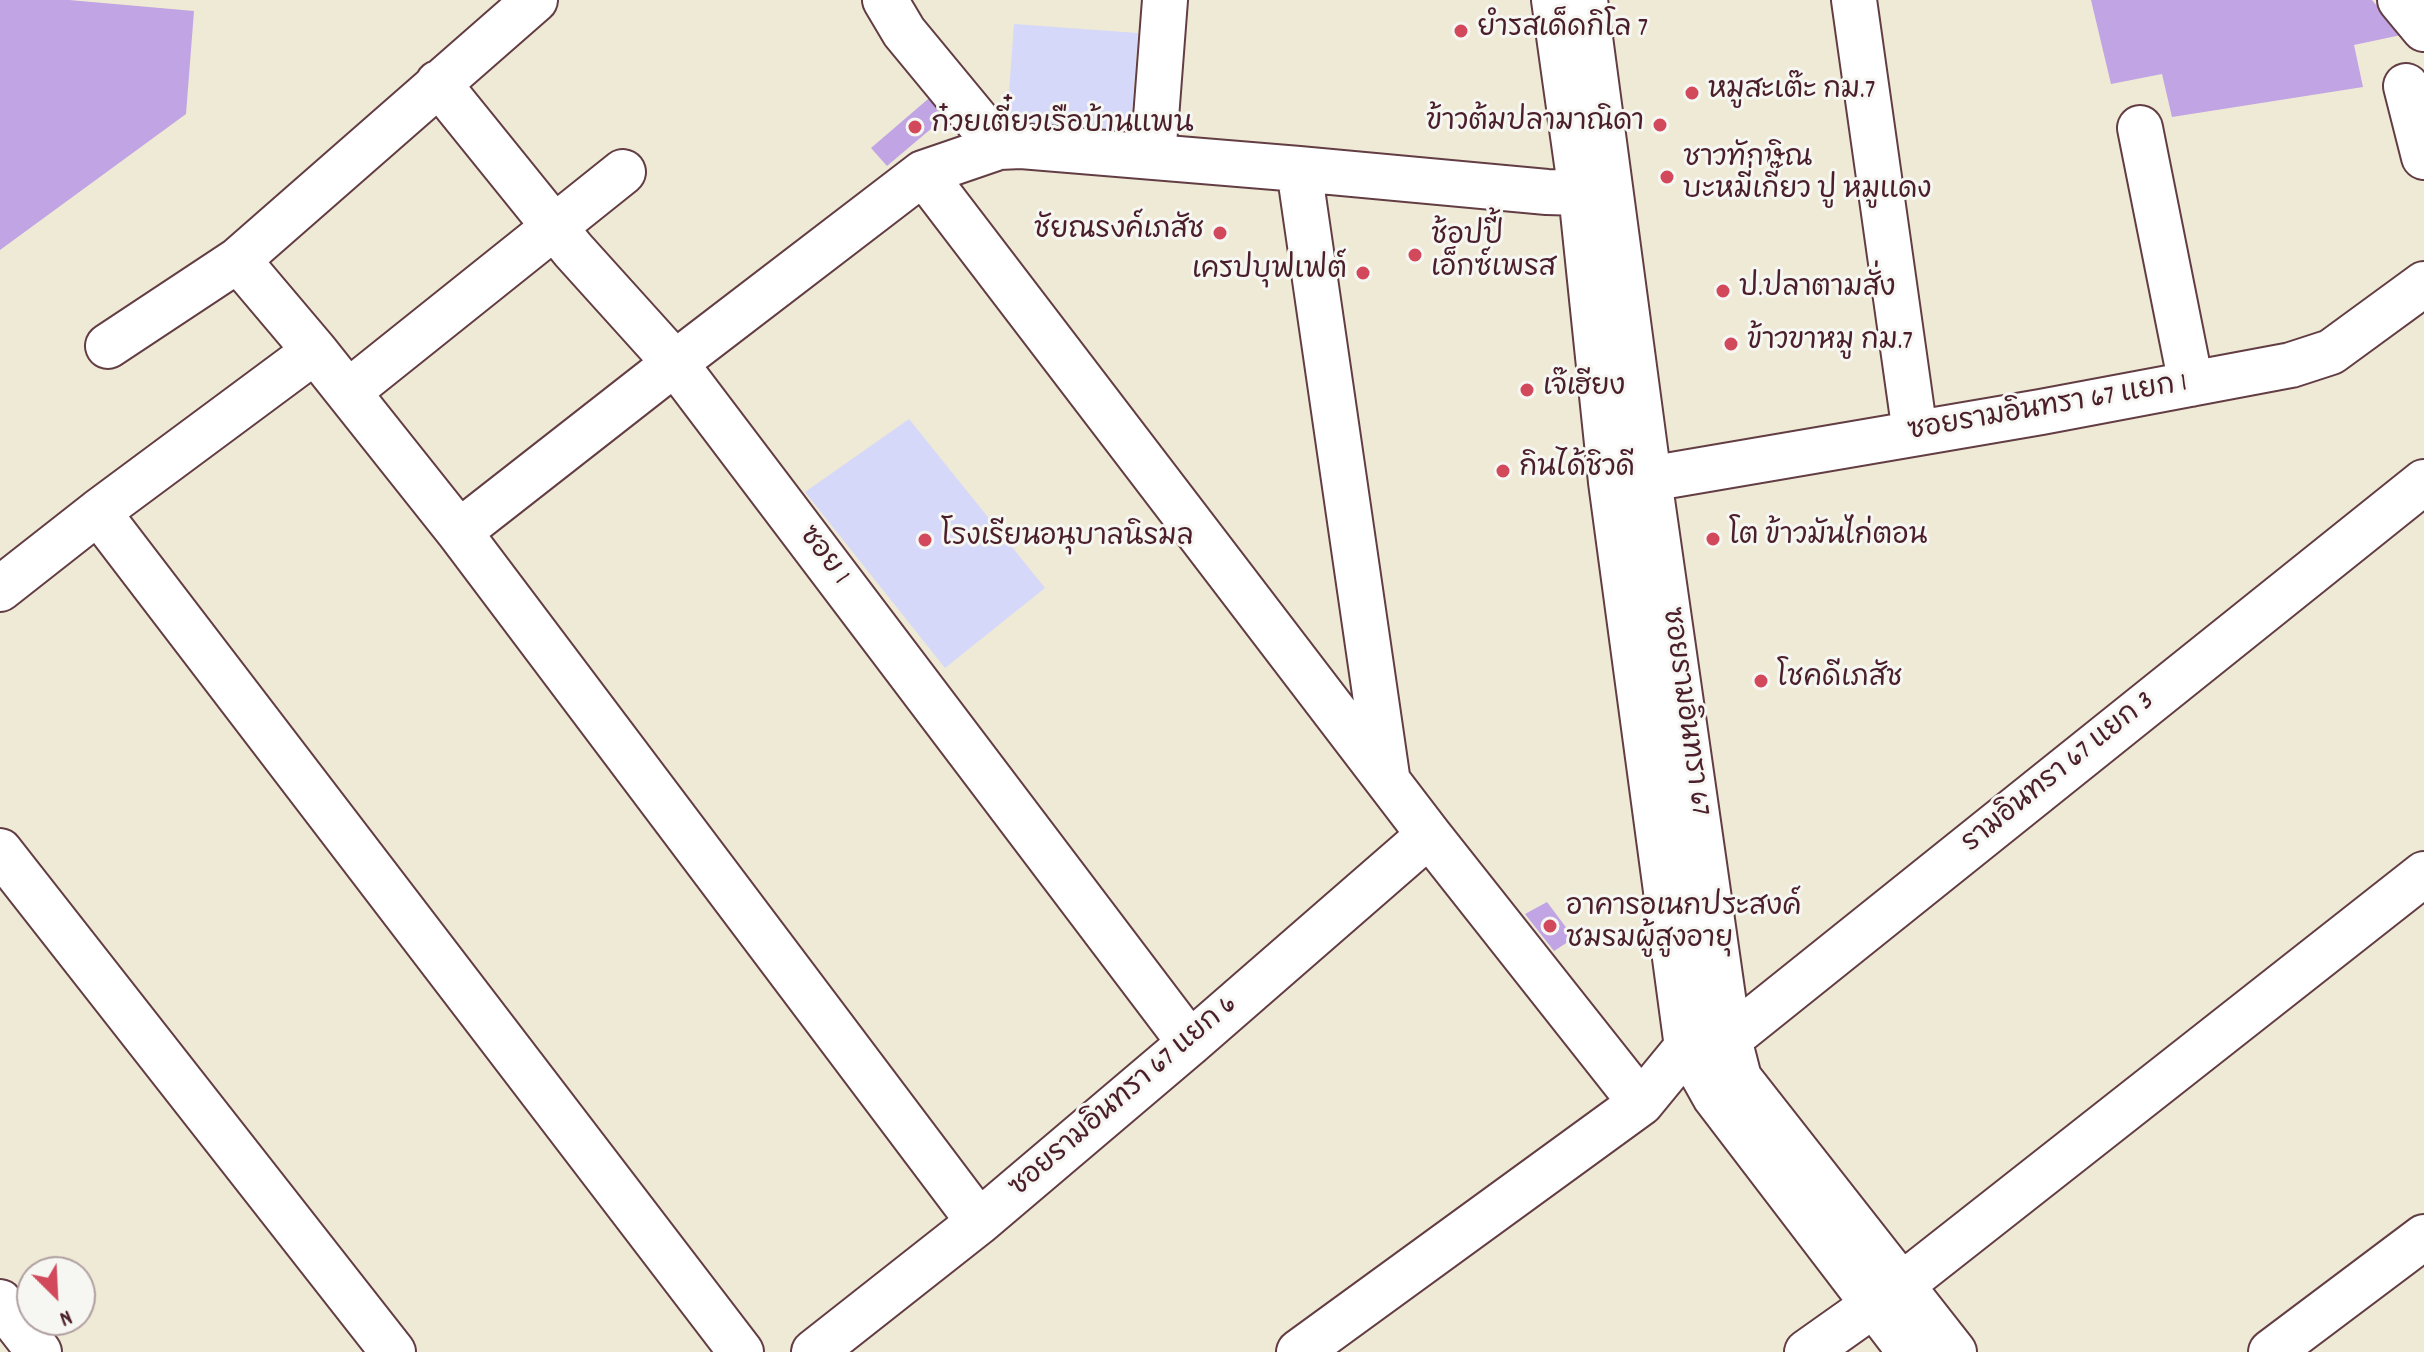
<!DOCTYPE html>
<html>
<head>
<meta charset="utf-8">
<style>
	body { margin:0 }
	#map { position:relative; width:2424px; height:1352px; overflow:hidden; background:#efead5; font-family:Dekko,sans-serif }
	canvas { display:block }
	.north { position:absolute; left:16px; top:1256px; width:80px; height:80px; box-sizing:border-box; background:#f6f6f2; border:2px solid #b1a0a2; border-radius:50%; rotate:156deg; font-size:22px; font-weight:700; line-height:32px; text-align:center; color:#4a1f2b }
	.north::after { content:''; display:block; margin:auto; width:28px; height:36px; background:#d1495b; clip-path:polygon(50% 0,100% 100%,50% 72%,0 100%) }
</style>
</head>
<body>
<div id="map">
<canvas width="2424" height="1352"></canvas>
<div class="north">N</div>
</div>
<script>
const ctx = document.querySelector('canvas').getContext('2d');
ctx.lineJoin = 'round';
function paint(path, color) {
  ctx.fillStyle = color;
  ctx.fill(path, 'evenodd');
}
function trace(path, color, width, dash) {
  ctx.strokeStyle = color;
  ctx.lineWidth = width;
  ctx.lineCap = dash ? 'butt' : 'round';
  ctx.setLineDash(dash || []);
  ctx.stroke(path);
}
function write(font, color, halo, rows, align = 'center') {
  ctx.font = font + ' Dekko,"Playpen Sans Thai",sans-serif';
  ctx.lineWidth = 6;
  ctx.setLineDash([]);
  ctx.textBaseline = 'middle';
  ctx.strokeStyle = halo;
  ctx.fillStyle = color;
  for (const [text, x, y, turn = 0] of rows) {
    ctx.save();
    ctx.translate(x, y);
    ctx.rotate((+turn || 0) * Math.PI / 180);
    ctx.textAlign = isNaN(turn) ? turn : align;
    if (halo) ctx.strokeText(text, 0, 0);
    ctx.fillText(text, 0, 0);
    ctx.restore();
  }
}
const built = new Path2D(`
	M 1014,24 L 1138,33 L 1130,141 L 1006,133 Z
	M 909,419 L 1045,588 L 945,668 L 805,492 Z`);
const building = new Path2D(`
	M 0,0 L 69,0 L 194,11 L 186,114 L 0,250 Z
	M 2091,0 L 2372,0 L 2401,35 L 2354,45 L 2363,87 L 2172,117 L 2162,74 L 2111,84 Z
	M 942,87 L 958,106 L 887,166 L 871,148 Z
	M 1547,902 L 1574,938 L 1554,951 L 1525,914 Z`);
const minor = new Path2D(`
	M 885,0 L 904,32 L 999,147
	M 1554,0 L 1581,193 L 1611,482 L 1687,1047 L 1715,1097 L 1910,1352
	M 1585,0 L 1649,479 L 1729,1039 L 1739,1078 L 1954,1352
	M 1854,0 L 1915,433
	M 2400,0 L 2424,29
	M 438,83 L 573,250 L 675,363 L 1190,1043
	M 2406,86 L 2424,157
	M 2140,128 L 2191,384
	M 1153,157 L 1165,0
	M 1299,169 L 1387,776
	M 923,173 L 1429,835 L 1641,1103
	M 238,260 L 315,351 L 459,532 L 979,1222
	M 108,346 L 238,260 L 535,0
	M 348,392 L 623,172
	M 1649,479 L 2041,412 L 2291,365 L 2331,352 L 2424,284
	M 98,512 L 741,1352
	M 459,532 L 675,363 L 923,173 L 999,147 L 1021,146 L 1299,169 L 1547,192 L 1581,193 L 1608,191
	M 0,589 L 98,512 L 315,351
	M 0,851 L 393,1352
	M 1705,1043 L 1729,1039 L 2424,482
	M 0,1302 L 39,1352
	M 814,1352 L 979,1222 L 1190,1043 L 1429,835
	M 1299,1352 L 1641,1103 L 1687,1047
	M 1807,1352 L 1903,1284 L 2424,874
	M 2271,1352 L 2424,1237`);
const markers = [
	[1461,31,8,"#d1495b"],
	[1692,93,8,"#d1495b"],
	[1660,125,8,"#d1495b"],
	[915,127,8,"#d1495b"],
	[1667,177,8,"#d1495b"],
	[1220,233,8,"#d1495b"],
	[1415,255,8,"#d1495b"],
	[1363,273,8,"#d1495b"],
	[1723,291,8,"#d1495b"],
	[1731,344,8,"#d1495b"],
	[1527,390,8,"#d1495b"],
	[1503,471,8,"#d1495b"],
	[1713,539,8,"#d1495b"],
	[925,540,8,"#d1495b"],
	[1761,681,8,"#d1495b"],
	[1550,926,8,"#d1495b"]
];
const poiNames = [
	["ยำรสเด็ดกิโล 7",1477,31],
	["หมูสะเต๊ะ กม.7",1708,93],
	["ข้าวต้มปลามาณิดา",1644,125,"right"],
	["ก๋วยเตี๋ยวเรือบ้านแพน",931,127],
	["ชาวทักษิณ",1683,161],
	["บะหมี่เกี๊ยว ปู หมูแดง",1683,193],
	["ชัยณรงค์เภสัช",1204,233,"right"],
	["ช้อปปี้",1431,239],
	["เอ็กซ์เพรส",1431,271],
	["เครปบุฟเฟต์",1347,273,"right"],
	["ป.ปลาตามสั่ง",1739,291],
	["ข้าวขาหมู กม.7",1747,344],
	["เจ๊เฮียง",1543,390],
	["กินได้ชิวดี",1519,471],
	["โต ข้าวมันไก่ตอน",1729,539],
	["โรงเรียนอนุบาลนิรมล",941,540],
	["โชคดีเภสัช",1777,681],
	["อาคารอเนกประสงค์",1566,910],
	["ชมรมผู้สูงอายุ",1566,942]
];
const streetNames = [
	["ซอยรามอินทรา 67 แยก 1",2048,410,-10],
	["ซอย 1",822,557,53],
	["ซอยรามอินทรา 67",1683,712,82],
	["รามอินทรา 67 แยก 3",2060,774,-39],
	["ซอยรามอินทรา 67 แยก 6",1125,1098,-41]
];
paint(built, '#d5d8f9');
paint(building, '#c0a4e3');
trace(minor, '#633d44', 48);
trace(minor, '#fff', 44);
for (const [x, y, r, color] of markers) {
  const dot = new Path2D();
  dot.arc(x, y, r, 0, 2 * Math.PI);
  ctx.fillStyle = color;
  ctx.fill(dot);
  trace(dot, '#f6f6f2', 3);
}
write('28px', '#4a1f2b', '#f6f6f2', poiNames, 'left');
write('28px', '#4a1f2b', '#f6f6f2', streetNames);
</script>
</body>
</html>
